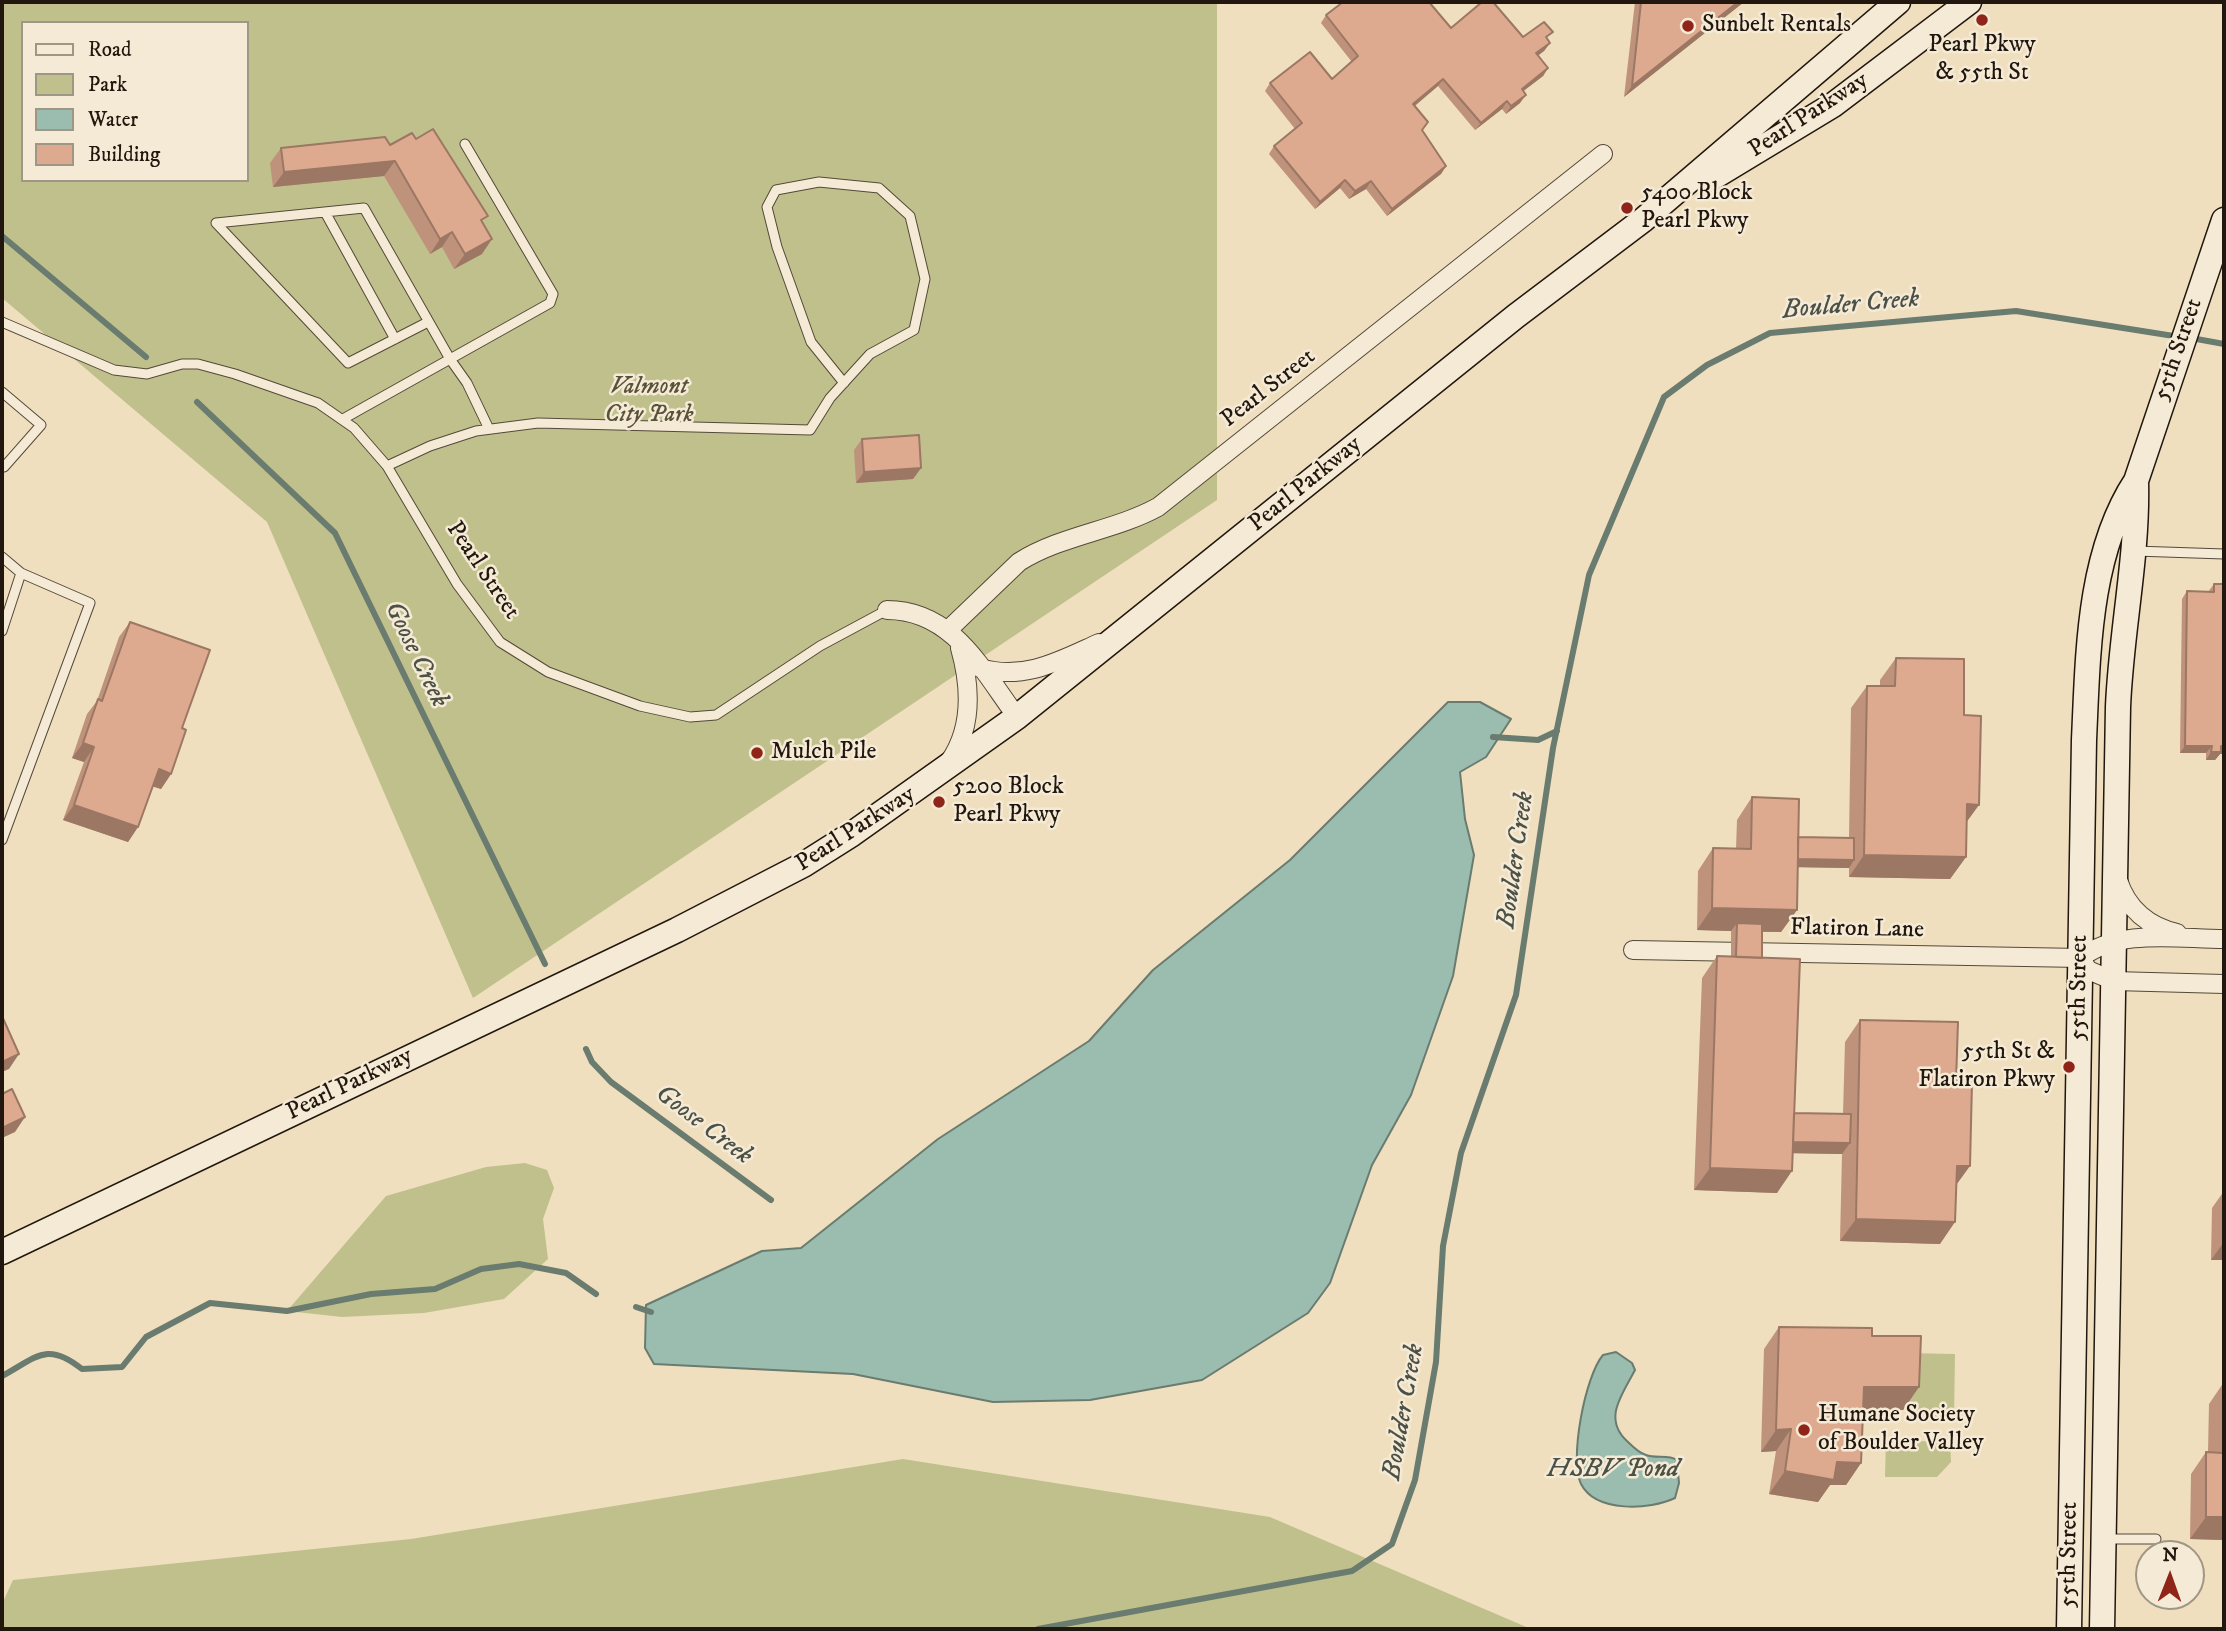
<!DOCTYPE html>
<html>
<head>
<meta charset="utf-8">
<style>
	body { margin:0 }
	#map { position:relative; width:2226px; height:1631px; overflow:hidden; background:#efdfbe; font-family:"IM FELL DW Pica",serif }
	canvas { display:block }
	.frame { position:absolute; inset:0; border:4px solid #21170e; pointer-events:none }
	.legend { position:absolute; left:21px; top:21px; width:228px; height:161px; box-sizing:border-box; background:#f5ead5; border:2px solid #a09685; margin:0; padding:9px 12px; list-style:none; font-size:21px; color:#21170e }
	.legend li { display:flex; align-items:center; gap:14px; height:35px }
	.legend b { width:35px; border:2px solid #a09685 }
	.north { position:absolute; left:2135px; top:1540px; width:70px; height:70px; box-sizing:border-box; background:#f5ead5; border:2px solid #a09685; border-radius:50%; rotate:1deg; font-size:19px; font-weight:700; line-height:28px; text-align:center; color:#21170e }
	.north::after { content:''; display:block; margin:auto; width:24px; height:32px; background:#8f2418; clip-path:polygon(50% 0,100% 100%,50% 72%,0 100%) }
</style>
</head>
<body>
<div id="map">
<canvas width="2226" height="1631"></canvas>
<div class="frame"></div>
<ul class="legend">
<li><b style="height:9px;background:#f5ead5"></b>Road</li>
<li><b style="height:19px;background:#c0c08c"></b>Park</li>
<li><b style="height:19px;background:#9abdaf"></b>Water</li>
<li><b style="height:19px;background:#deaa8f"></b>Building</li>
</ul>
<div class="north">N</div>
</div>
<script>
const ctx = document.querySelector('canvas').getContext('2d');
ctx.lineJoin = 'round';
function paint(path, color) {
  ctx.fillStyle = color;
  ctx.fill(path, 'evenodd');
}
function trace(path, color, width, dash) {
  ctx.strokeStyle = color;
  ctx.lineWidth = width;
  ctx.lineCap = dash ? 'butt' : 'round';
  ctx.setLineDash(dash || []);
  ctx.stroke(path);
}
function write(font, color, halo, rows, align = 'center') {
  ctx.font = font + ' "IM FELL DW Pica",serif';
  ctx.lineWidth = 5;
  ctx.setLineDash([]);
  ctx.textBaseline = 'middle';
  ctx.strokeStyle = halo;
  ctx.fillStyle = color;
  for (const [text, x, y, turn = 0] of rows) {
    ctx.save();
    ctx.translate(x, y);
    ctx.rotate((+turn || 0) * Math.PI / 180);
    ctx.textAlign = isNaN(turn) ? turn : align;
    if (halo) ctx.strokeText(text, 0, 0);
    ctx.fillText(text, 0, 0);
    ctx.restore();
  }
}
const green = new Path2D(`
	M 2,2 L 1217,2 L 1217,500 L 473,998 L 267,522 L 2,298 ZM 23,23 L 247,23 L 247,180 L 23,180 Z
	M 525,1163 L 547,1170 L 554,1188 L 543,1219 L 548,1259 L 504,1299 L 424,1313 L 342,1317 L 287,1311 L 386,1196 L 486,1167 Z
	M 1906,1353 L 1955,1354 L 1954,1418 L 1907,1417 L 1908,1404 L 1904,1404 Z
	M 1886,1440 L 1950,1442 L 1951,1462 L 1937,1477 L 1885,1477 Z
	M 903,1459 L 1270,1517 L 1531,1629 L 2,1629 L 2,1604 L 13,1580 L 411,1539 Z`);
const water = new Path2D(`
	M 1448,702 L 1480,702 L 1511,719 L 1486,757 L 1460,772 L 1465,819 L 1474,855 L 1453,976 L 1411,1095 L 1372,1165 L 1330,1283 L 1308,1313 L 1202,1380 L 1090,1400 L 993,1402 L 853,1374 L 654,1364 L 645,1348 L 646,1305 L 762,1251 L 801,1248 L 938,1139 L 1089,1041 L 1153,970 L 1290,860 Z
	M 1616,1352 L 1632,1363 L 1635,1370 C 1622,1395 1602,1419 1628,1442 C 1633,1447 1639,1453 1646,1455 C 1656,1459 1668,1454 1677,1460 L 1679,1483 L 1675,1498 C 1650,1510 1596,1513 1581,1484 C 1569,1460 1585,1376 1603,1355 Z`);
const stream = new Path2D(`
	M 2,236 L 146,357
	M 2191,338 L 2224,344
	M 197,402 L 335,533 L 545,964
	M 1493,737 L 1538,740 L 1557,731
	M 586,1049 L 592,1062 L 611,1082 L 771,1200
	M 636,1307 L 651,1312
	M 2,1376 C 37,1357 47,1341 82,1369 L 122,1367 L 146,1337 L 210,1303 L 287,1311 L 371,1294 L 435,1289 L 481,1269 L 519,1264 L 566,1273 L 596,1294
	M 1038,1629 L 1352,1571 L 1392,1544 L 1415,1480 L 1436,1362 L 1443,1246 L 1461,1153 L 1516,995 L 1553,748 L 1589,575 L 1664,397 L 1707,365 L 1770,333 L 2016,311 L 2180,337`);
const service = new Path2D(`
	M 325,212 L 395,339
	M 2,322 L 114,370 L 147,374 L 182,364 L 198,364 L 235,374 L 318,403 L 354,428 L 387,466 L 457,584 L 500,642 L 548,672 L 640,706 L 690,717 L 716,715 L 820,646 L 887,610
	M 428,322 L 348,363 L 216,223 L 364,208 L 450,359 L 467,383 L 489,429
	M 2,392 L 41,425 L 4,467 L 2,465
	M 343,419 L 550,303 L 553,294 L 465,144
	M 387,466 L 430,446 L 476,431 L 538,423 L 810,430 L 830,398 L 870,354 L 914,330 L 925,279 L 910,216 L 879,188 L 819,182 L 776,190 L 767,207 L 777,247 L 811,342 L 844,383
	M 2135,551 L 2224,554
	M 2,557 L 21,573 L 90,603 L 2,840
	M 2,631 L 21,573
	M 2105,1539 L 2156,1539`);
const minor = new Path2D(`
	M 887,610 C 953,610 982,670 1017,717
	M 948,630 L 1019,562 C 1062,535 1114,531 1158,507 L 1603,154
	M 980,668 C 1024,681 1059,661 1099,643
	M 949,762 C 973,728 971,687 960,648
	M 2118,880 C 2127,909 2149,927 2177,933
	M 1633,950 L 2081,958
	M 2081,958 L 2088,970 L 2114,981 L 2224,984
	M 2081,958 C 2119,928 2177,939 2224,939`);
const secondary = new Path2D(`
	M 1709,180 L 1833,105 L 1969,2
	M 2,1252 L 677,930 L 803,865 L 852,834 L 1017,717 L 1516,316 L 1643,220 L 1898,2
	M 2069,1629 L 2084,740 C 2088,655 2088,554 2136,481 L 2224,220
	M 2102,1629 L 2118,707 C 2121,631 2138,557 2136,481`);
const wall = new Path2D(`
	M 1635,2 L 1744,2 L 1624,97 Z
	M 1326,15 L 1548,39 L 1550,43 L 1544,51 L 1538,55 L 1548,68 L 1543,76 L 1523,91 L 1520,103 L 1506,114 L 1502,109 L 1475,130 L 1438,86 L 1415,106 L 1422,130 L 1446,166 L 1441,174 L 1387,216 L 1366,189 L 1349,199 L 1340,188 L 1315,209 L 1269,154 L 1274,146 L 1295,129 L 1265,91 L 1270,83 L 1332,79 L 1352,62 L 1321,23 Z
	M 416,139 L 483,223 L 482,254 L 454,269 L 442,247 L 430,254 L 384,176 L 273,187 L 270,163 L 281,148 L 390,145 Z
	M 862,439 L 921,468 L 913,479 L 856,483 L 854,450 Z
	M 2214,584 L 2220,754 L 2215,760 L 2206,760 L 2206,753 L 2180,753 L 2182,599 L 2187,591 L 2208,592 Z
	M 130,622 L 182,728 L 171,774 L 161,789 L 153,786 L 138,827 L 128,842 L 63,820 L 84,762 L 72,758 L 87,714 L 97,701 L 119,637 Z
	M 1896,658 L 1964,715 L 1967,822 L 1966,857 L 1950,879 L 1849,877 L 1849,868 L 1798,867 L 1797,910 L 1781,932 L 1762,932 L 1762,958 L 1794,1113 L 1843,1114 L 1845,1042 L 1860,1020 L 1956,1081 L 1956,1185 L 1940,1244 L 1840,1241 L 1842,1154 L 1793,1153 L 1777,1193 L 1694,1190 L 1702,978 L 1717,956 L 1731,957 L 1731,931 L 1697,930 L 1698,871 L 1713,848 L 1736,849 L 1737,820 L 1752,797 L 1798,837 L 1849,838 L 1851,708 L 1867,686 L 1880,686 L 1880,680 Z
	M 2224,1191 L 2224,1260 L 2211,1260 L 2212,1208 Z
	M 1779,1327 L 1872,1336 L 1919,1387 L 1903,1410 L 1863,1409 L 1861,1463 L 1846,1485 L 1830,1485 L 1818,1502 L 1769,1494 L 1776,1451 L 1761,1452 L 1764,1349 Z
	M 2224,1382 L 2224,1540 L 2190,1539 L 2191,1474 L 2206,1452 L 2208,1452 L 2209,1404 Z`);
const shadedWall = new Path2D(`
	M 1738,2 L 1744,2 L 1624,97 L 1632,86 Z
	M 1550,43 L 1544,51 L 1531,61 L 1536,53 Z
	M 1548,68 L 1543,76 L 1517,96 L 1522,89 Z
	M 1443,79 L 1438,86 L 1408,111 L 1413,104 Z
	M 1526,95 L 1520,103 L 1506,114 L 1511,106 Z
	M 1507,101 L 1502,109 L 1475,130 L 1481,123 Z
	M 395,161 L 384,176 L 273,187 L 284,172 Z
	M 1446,166 L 1441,174 L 1387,216 L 1392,209 Z
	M 1345,180 L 1340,188 L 1315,209 L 1320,202 Z
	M 1371,181 L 1366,189 L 1349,199 L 1355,191 Z
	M 452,232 L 442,247 L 430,254 L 440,239 Z
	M 492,239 L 482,254 L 454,269 L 465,254 Z
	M 921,468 L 913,479 L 856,483 L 864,472 Z
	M 83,743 L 94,747 L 84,762 L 72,758 Z
	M 2185,746 L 2212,746 L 2206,753 L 2180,753 Z
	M 2221,746 L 2224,746 L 2224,754 L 2220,754 L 2215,760 L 2206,760 L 2211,752 Z
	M 159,769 L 171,774 L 161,789 L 148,785 Z
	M 1967,804 L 1979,805 L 1963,827 Z
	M 74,805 L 138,827 L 128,842 L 63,820 Z
	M 1864,855 L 1966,857 L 1950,879 L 1849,877 Z
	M 1788,859 L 1854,860 L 1849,868 L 1783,867 Z
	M 1712,908 L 1797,910 L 1781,932 L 1737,931 L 1737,923 L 1731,931 L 1697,930 Z
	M 19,1054 L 9,1069 L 2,1072 L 2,1062 Z
	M 25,1117 L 15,1132 L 2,1138 L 2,1128 Z
	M 1786,1141 L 1850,1143 L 1842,1154 L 1778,1153 Z
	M 1957,1166 L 1970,1166 L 1954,1188 Z
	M 1710,1168 L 1792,1171 L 1777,1193 L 1694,1190 Z
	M 1856,1219 L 1955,1222 L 1940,1244 L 1840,1241 Z
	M 2224,1242 L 2224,1260 L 2211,1260 Z
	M 1864,1387 L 1919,1387 L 1903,1410 L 1848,1409 Z
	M 1791,1429 L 1776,1451 L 1761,1452 L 1776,1430 Z
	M 1837,1462 L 1861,1463 L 1846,1485 L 1830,1485 L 1818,1502 L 1769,1494 L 1785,1471 Z
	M 2206,1517 L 2224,1517 L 2224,1540 L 2190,1539 Z`);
const building = new Path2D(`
	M 1343,2 L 1429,2 L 1451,28 L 1482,2 L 1493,2 L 1523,37 L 1544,22 L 1553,32 L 1546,37 L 1550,43 L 1536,53 L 1548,68 L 1522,89 L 1526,95 L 1511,106 L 1507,101 L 1481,123 L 1443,79 L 1413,104 L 1428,122 L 1422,130 L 1446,166 L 1392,209 L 1371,181 L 1355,191 L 1345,180 L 1320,202 L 1274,146 L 1302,123 L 1270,83 L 1310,52 L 1332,79 L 1358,56 L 1326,15 Z
	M 1641,2 L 1738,2 L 1632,86 Z
	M 433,129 L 488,216 L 481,220 L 492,239 L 465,254 L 452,232 L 440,239 L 395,161 L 284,172 L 281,148 L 385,137 L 390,145 L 412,133 L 416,139 Z
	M 919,435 L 921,468 L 864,472 L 862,439 Z
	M 2214,584 L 2224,584 L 2224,746 L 2221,746 L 2221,752 L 2211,752 L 2212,746 L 2185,746 L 2187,591 L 2214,592 Z
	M 130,622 L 210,650 L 182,728 L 186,730 L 171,774 L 159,769 L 138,827 L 74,805 L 94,747 L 83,743 L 98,699 L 102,701 Z
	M 1896,658 L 1964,659 L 1964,715 L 1981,716 L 1979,805 L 1967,804 L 1966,857 L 1864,855 L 1867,686 L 1895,686 Z
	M 1752,797 L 1799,799 L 1797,910 L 1712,908 L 1713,848 L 1751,849 Z
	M 1798,837 L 1854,838 L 1854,860 L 1798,859 Z
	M 1737,923 L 1762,924 L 1762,958 L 1736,957 Z
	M 1717,956 L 1800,959 L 1792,1171 L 1710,1168 Z
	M 2,1016 L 19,1054 L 2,1062 Z
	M 1860,1020 L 1958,1022 L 1956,1081 L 1972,1082 L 1970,1166 L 1957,1166 L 1955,1222 L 1856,1219 Z
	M 12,1089 L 25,1117 L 2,1128 L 2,1094 Z
	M 1794,1113 L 1851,1114 L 1850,1143 L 1793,1142 Z
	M 1779,1327 L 1872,1328 L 1872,1336 L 1921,1336 L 1919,1387 L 1864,1387 L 1861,1463 L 1837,1462 L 1834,1480 L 1785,1471 L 1791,1429 L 1776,1430 Z
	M 2224,1382 L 2224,1517 L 2206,1517 L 2206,1452 L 2223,1453 Z`);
const markers = [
	[1982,20,7,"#8f2418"],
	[1688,26,7,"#8f2418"],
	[1627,208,7,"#8f2418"],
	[757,753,7,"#8f2418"],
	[939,802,7,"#8f2418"],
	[2069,1067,7,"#8f2418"],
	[1804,1430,7,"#8f2418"]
];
const poiNames = [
	["Sunbelt Rentals",1702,26],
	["Pearl Pkwy",1982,46,"center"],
	["& 55th St",1982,74,"center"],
	["5400 Block",1641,194],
	["Pearl Pkwy",1641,222],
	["Mulch Pile",771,753],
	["5200 Block",953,788],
	["Pearl Pkwy",953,816],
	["55th St &",2055,1053,"right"],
	["Flatiron Pkwy",2055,1081,"right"],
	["Humane Society",1818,1416],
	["of Boulder Valley",1818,1444]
];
const streetNames = [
	["Pearl Parkway",1809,116,-33],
	["55th Street",2179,350,-71],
	["Pearl Street",1269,389,-38],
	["Pearl Parkway",1306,485,-39],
	["Pearl Street",482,571,56],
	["Pearl Parkway",856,830,-33],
	["Flatiron Lane",1857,930,1],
	["55th Street",2080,988,-89],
	["Pearl Parkway",350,1085,-26],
	["55th Street",2070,1555,-89]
];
const parkNames = [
	["Valmont",649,388],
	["City Park",649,416]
];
const waterNames = [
	["Boulder Creek",1851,306,-5],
	["Goose Creek",415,655,64],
	["Boulder Creek",1517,860,-82],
	["Goose Creek",703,1126,37],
	["Boulder Creek",1405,1412,-80],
	["HSBV Pond",1613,1471]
];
paint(green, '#c0c08c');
paint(water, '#9abdaf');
trace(water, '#6a7b6f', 2);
trace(stream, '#6a7b6f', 6);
trace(service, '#54493a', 11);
trace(minor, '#54493a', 20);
trace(secondary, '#21170e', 27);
trace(service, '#f5ead5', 9);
trace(minor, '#f5ead5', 18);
trace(secondary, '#f5ead5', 24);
paint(wall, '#bf927b');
paint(shadedWall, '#9b7764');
paint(building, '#deaa8f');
trace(building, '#9b7764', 2);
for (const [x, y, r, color] of markers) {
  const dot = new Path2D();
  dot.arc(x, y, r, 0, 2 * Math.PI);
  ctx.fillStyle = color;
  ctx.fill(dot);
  trace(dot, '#f5ead5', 2.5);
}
write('24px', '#21170e', '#f5ead5', poiNames, 'left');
write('24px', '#21170e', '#f5ead5', streetNames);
write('italic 24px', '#59523a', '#f5ead5', parkNames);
write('italic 26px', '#4b5146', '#f5ead5', waterNames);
</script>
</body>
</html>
